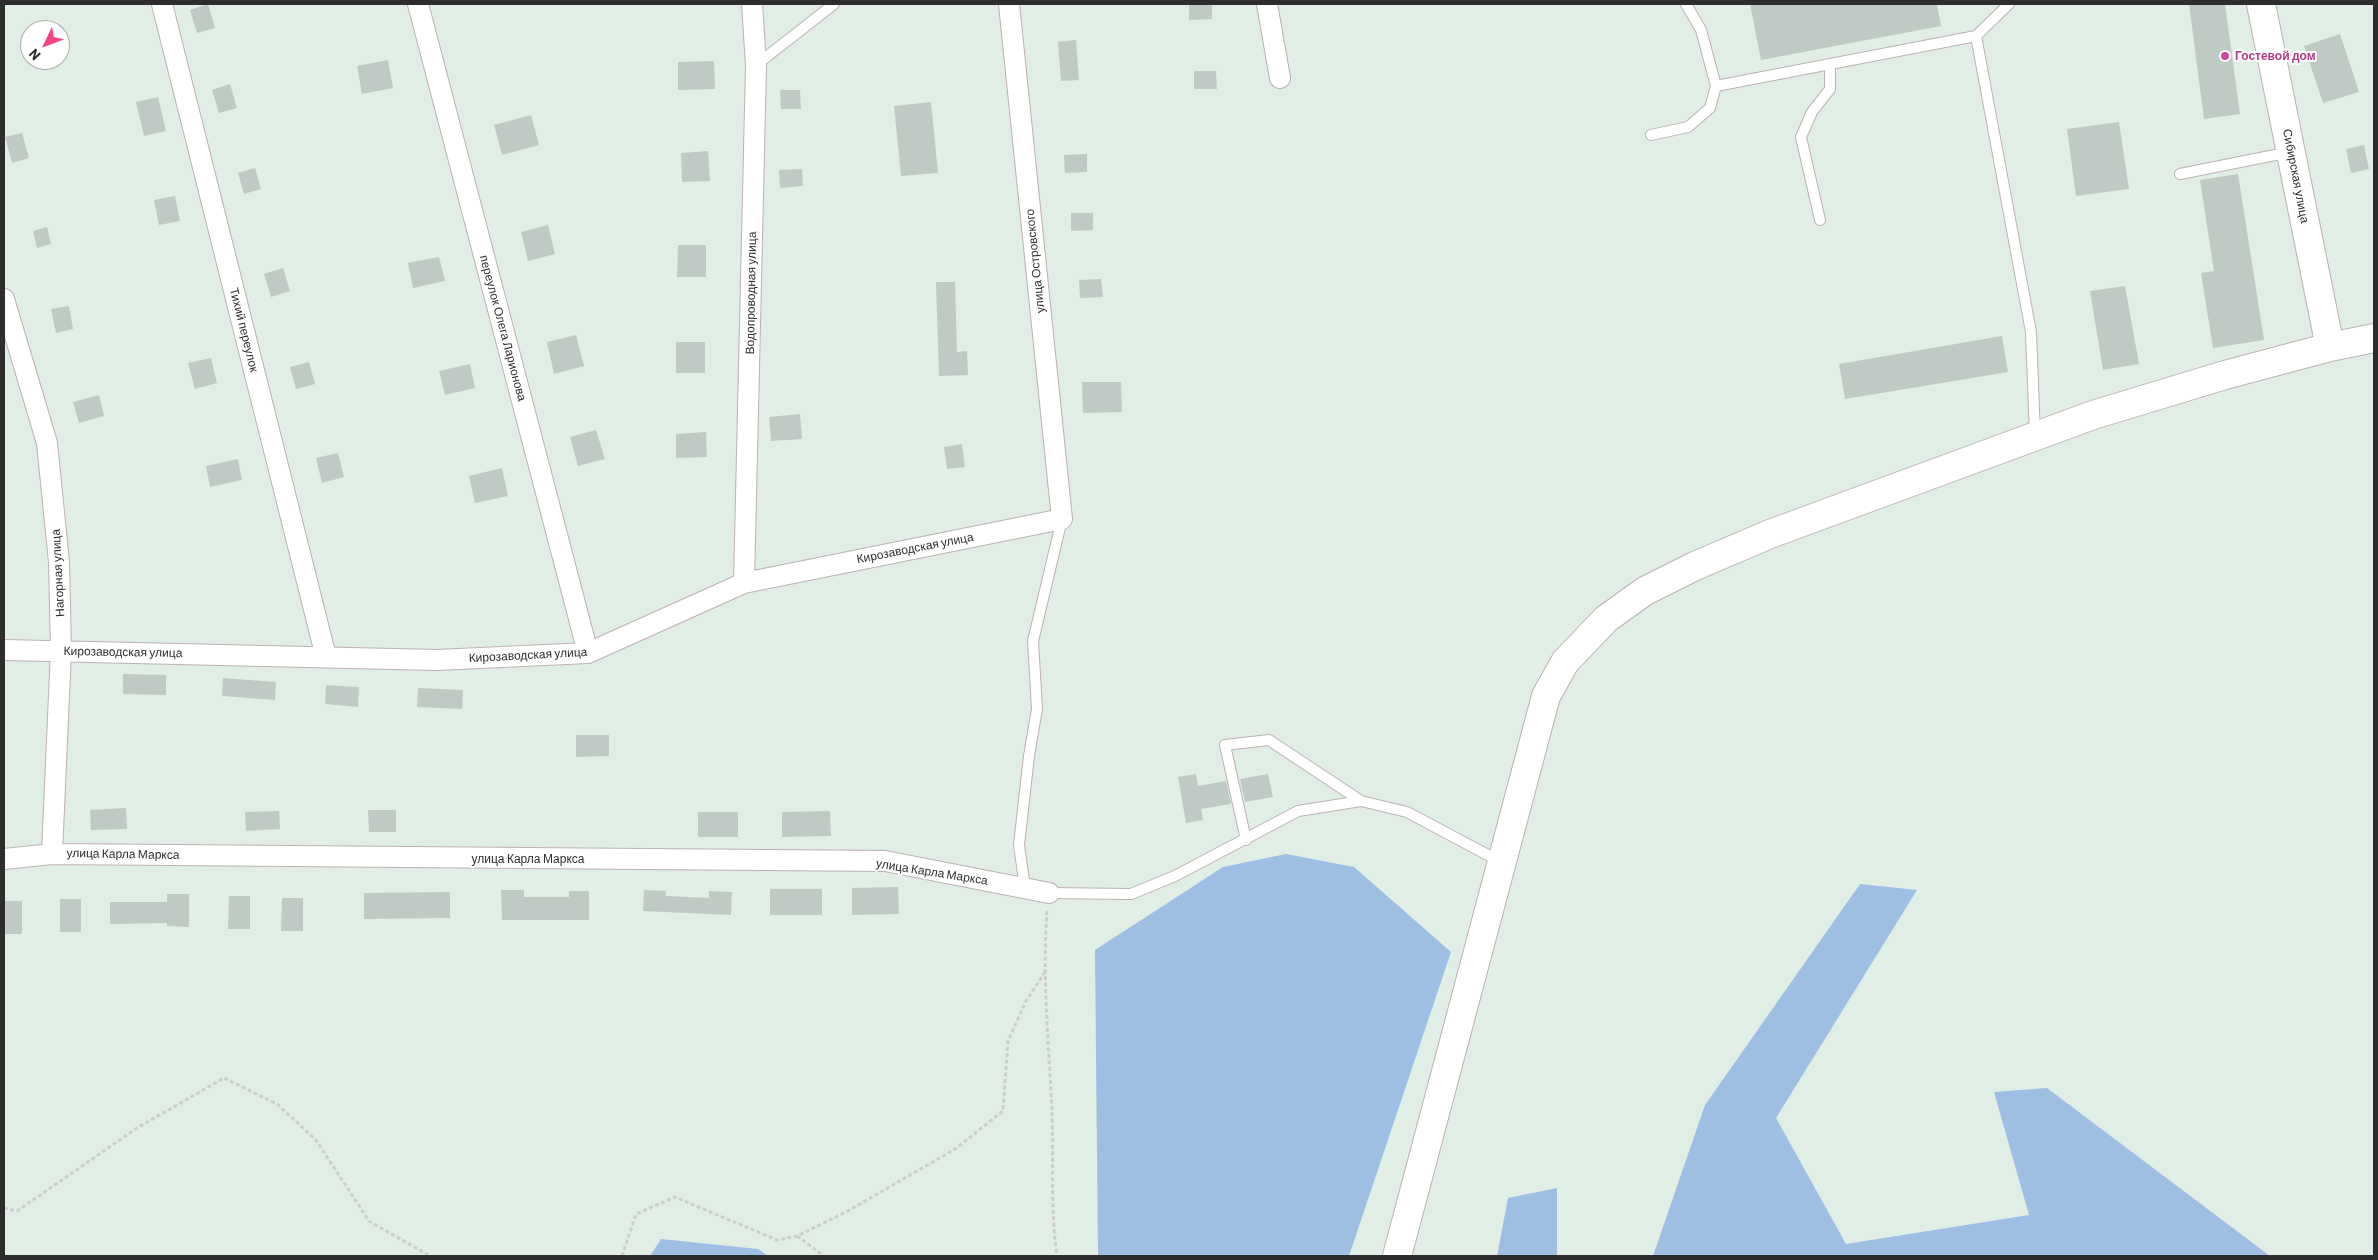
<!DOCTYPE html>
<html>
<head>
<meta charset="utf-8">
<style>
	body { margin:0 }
	#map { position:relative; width:2378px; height:1260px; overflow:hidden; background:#e0eee6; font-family:Barlow,sans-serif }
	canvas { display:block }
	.frame { position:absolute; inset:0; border:5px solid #2d2d2d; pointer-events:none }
	.north { position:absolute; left:20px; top:20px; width:50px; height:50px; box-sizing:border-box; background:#fff; border:1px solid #ababab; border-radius:50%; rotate:227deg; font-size:14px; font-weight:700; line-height:20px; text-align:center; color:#2d2d2d }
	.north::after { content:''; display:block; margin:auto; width:18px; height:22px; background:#f6457c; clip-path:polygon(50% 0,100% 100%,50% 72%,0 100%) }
</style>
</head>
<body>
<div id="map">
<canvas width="2378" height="1260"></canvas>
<div class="frame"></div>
<div class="north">N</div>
</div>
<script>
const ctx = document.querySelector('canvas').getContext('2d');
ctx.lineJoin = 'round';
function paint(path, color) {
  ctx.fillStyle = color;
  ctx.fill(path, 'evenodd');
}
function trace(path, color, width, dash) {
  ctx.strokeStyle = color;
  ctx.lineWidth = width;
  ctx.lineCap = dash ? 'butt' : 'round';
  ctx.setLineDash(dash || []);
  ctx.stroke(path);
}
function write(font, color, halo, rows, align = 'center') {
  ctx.font = font + ' Barlow,sans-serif';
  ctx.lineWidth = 4;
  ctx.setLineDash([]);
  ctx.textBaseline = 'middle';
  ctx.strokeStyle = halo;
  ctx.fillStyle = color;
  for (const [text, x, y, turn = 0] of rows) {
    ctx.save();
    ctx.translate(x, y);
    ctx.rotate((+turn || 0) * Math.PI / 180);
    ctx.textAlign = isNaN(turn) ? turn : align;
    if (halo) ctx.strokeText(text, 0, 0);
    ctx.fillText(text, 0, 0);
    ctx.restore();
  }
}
const green = new Path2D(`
	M 1286,854 L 1354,867 L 1451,952 L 1349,1256 L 1098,1256 L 1095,950 L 1223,867 Z
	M 1860,884 L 1917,890 L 1776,1118 L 1846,1244 L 2029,1215 L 1994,1092 L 2047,1088 L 2270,1256 L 1653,1256 L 1705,1105 Z
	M 1557,1188 L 1557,1256 L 1497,1256 L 1508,1198 Z
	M 661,1239 L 758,1249 L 768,1256 L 650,1256 Z`);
const building = new Path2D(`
	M 208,4 L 215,28 L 197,33 L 190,10 Z
	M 1189,4 L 1212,4 L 1212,19 L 1189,20 Z
	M 1750,4 L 1937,4 L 1941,26 L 1761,60 Z
	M 2189,4 L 2225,4 L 2240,114 L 2204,119 Z
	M 2340,34 L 2359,92 L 2323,103 L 2304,46 Z
	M 1076,40 L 1079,80 L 1061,81 L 1058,42 Z
	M 388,60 L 393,88 L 362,94 L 357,66 Z
	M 714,61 L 715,89 L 678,90 L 678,62 Z
	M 1194,71 L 1216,71 L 1217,89 L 1194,89 Z
	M 230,84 L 237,108 L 219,113 L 212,90 Z
	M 780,90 L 800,90 L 801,109 L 781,109 Z
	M 158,97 L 166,131 L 144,136 L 136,102 Z
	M 931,102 L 938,173 L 901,176 L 894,106 Z
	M 531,115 L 539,145 L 502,155 L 494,125 Z
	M 2119,122 L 2129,189 L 2076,196 L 2067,129 Z
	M 22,133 L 29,158 L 12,163 L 5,137 Z
	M 2364,145 L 2369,169 L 2351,173 L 2346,149 Z
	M 708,151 L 710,181 L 682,182 L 681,153 Z
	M 1087,154 L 1087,172 L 1065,173 L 1064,155 Z
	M 255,168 L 261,189 L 244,194 L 238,173 Z
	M 802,169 L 803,186 L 780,188 L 779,170 Z
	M 2238,174 L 2264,340 L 2213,348 L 2201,273 L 2214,271 L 2200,180 Z
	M 175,196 L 180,221 L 159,225 L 154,200 Z
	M 1071,213 L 1093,213 L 1093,230 L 1071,231 Z
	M 548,225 L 555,254 L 528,261 L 521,232 Z
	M 47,227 L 51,244 L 37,248 L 33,231 Z
	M 678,245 L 706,245 L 706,277 L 677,277 Z
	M 439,257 L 445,281 L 413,288 L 408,263 Z
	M 283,268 L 290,291 L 271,297 L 264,274 Z
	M 1101,279 L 1103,297 L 1080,298 L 1079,280 Z
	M 936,282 L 955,282 L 957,352 L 967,351 L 968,375 L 939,376 Z
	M 2125,286 L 2139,364 L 2103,370 L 2090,291 Z
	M 69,306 L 73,329 L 56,333 L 51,309 Z
	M 576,335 L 584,366 L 554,374 L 547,342 Z
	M 2002,336 L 2008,372 L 1845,399 L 1839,364 Z
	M 676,342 L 705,342 L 705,373 L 676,373 Z
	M 211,358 L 217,383 L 195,389 L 188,363 Z
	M 309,362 L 315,384 L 296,389 L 290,367 Z
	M 470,364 L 475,388 L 445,395 L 439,371 Z
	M 1082,382 L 1121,382 L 1122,412 L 1083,413 Z
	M 99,395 L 104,416 L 79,423 L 73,402 Z
	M 800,414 L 802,439 L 771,441 L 769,417 Z
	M 596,430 L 605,459 L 578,466 L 570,437 Z
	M 706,432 L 707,457 L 676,458 L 676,434 Z
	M 962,444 L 965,467 L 947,469 L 944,447 Z
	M 338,453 L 344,477 L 322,483 L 316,458 Z
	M 238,459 L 242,480 L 210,487 L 206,466 Z
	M 502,468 L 508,496 L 475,503 L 469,476 Z
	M 123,674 L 166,675 L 166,695 L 123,694 Z
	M 223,678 L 276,682 L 275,700 L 222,696 Z
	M 326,685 L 359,687 L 358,707 L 325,704 Z
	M 418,688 L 463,690 L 462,709 L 417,707 Z
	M 576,735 L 609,735 L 609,756 L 576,757 Z
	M 1196,774 L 1198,786 L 1226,781 L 1231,804 L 1201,809 L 1203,820 L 1186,823 L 1178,777 Z
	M 1268,774 L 1273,797 L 1245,802 L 1240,779 Z
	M 126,808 L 127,829 L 91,830 L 90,810 Z
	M 368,810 L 396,810 L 396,832 L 369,832 Z
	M 279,811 L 280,829 L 246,831 L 245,812 Z
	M 830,811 L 831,836 L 782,837 L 782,812 Z
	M 698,812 L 738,812 L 738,837 L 698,837 Z
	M 898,887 L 899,914 L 852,915 L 852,888 Z
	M 770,889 L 822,889 L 822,915 L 770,915 Z
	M 501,890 L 524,890 L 524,897 L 569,897 L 569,891 L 589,891 L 589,920 L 502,920 Z
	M 644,890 L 666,891 L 666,896 L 709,898 L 709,891 L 732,892 L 731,915 L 643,911 Z
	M 450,892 L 450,918 L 364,919 L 364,893 Z
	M 167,894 L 189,894 L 189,927 L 167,926 L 167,923 L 110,924 L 110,902 L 167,902 Z
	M 229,896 L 250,896 L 250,929 L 228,929 Z
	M 282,898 L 303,898 L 303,931 L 281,931 Z
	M 60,899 L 81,899 L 81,932 L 60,932 Z
	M 4,901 L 22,901 L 22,934 L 4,934 Z`);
const path = new Path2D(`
	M 1047,911 C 1042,978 1049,1045 1052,1112 C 1054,1160 1050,1208 1057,1256
	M 4,1208 L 17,1211 L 137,1128 L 224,1078 L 277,1104 L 316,1140 L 369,1221 L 430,1256
	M 797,1236 L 824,1256
	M 622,1256 L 636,1214 L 675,1197 L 777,1240 L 797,1236 L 846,1212 L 955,1149 L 1003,1111 L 1008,1041 L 1026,1001 L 1045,972`);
const lane = new Path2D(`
	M 1686,4 L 1701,30 L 1716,86
	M 1976,36 L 2031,332 L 2035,436
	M 756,65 L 834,4
	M 1651,135 L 1688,127 L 1710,108 L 1716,86 L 1976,36 L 2009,4
	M 2180,174 L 2290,152
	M 1820,220 L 1801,137 L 1812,112 L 1830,89 L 1830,64
	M 1246,840 L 1225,745 L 1269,740 L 1361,801
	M 1025,888 L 1019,845 L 1029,756 L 1037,709 L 1033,641 L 1062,519
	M 1049,893 L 1131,894 L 1175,876 L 1298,811 L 1361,801 L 1407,812 L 1501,862`);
const street = new Path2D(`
	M 162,4 L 326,657
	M 418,4 L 588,653
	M 1267,4 L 1280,78
	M 4,299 L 47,443 L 59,562 L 61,650 L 52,854
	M 744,583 L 756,65 L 752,4
	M 4,650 L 437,660 L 588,653 L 744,583 L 1062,519 L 1009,4
	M 4,859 L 52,854 L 885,861 L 1049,893`);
const secondary = new Path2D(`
	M 2261,4 L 2330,347
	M 1397,1256 L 1546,696 L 1565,662 L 1606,619 L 1645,591 L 1695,566 L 1770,534 L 2093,415 L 2225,375 L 2330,347 L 2374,338`);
const markers = [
	[2225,56,5,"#d1479c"]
];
const hotelNames = [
	["Гостевой дом",2235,56]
];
const streetNames = [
	["Сибирская улица",2296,176,79],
	["улица Островского",1035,261,-96],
	["Водопроводная улица",751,293,-89],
	["переулок Олега Ларионова",503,328,75],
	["Тихий переулок",244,330,76],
	["Кирозаводская улица",915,548,-11],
	["Нагорная улица",58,573,-93],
	["Кирозаводская улица",123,652,1],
	["Кирозаводская улица",528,655,-3],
	["улица Карла Маркса",123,854,1],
	["улица Карла Маркса",528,859],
	["улица Карла Маркса",932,872,9]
];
paint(green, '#9fbee3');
paint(building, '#bfcac4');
trace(lane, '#bdb0b4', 12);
trace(street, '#bdb0b4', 22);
trace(secondary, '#bdb0b4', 30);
trace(path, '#cdcdcd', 3, [4, 2.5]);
trace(lane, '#fff', 10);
trace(street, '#fff', 20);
trace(secondary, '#fff', 28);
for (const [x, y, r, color] of markers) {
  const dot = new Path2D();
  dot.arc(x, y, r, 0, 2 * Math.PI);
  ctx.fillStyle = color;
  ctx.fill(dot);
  trace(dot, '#fff', 2);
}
write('bold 12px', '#b23c85', '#fff', hotelNames, 'left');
write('12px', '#2d2d2d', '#fff', streetNames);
</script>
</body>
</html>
